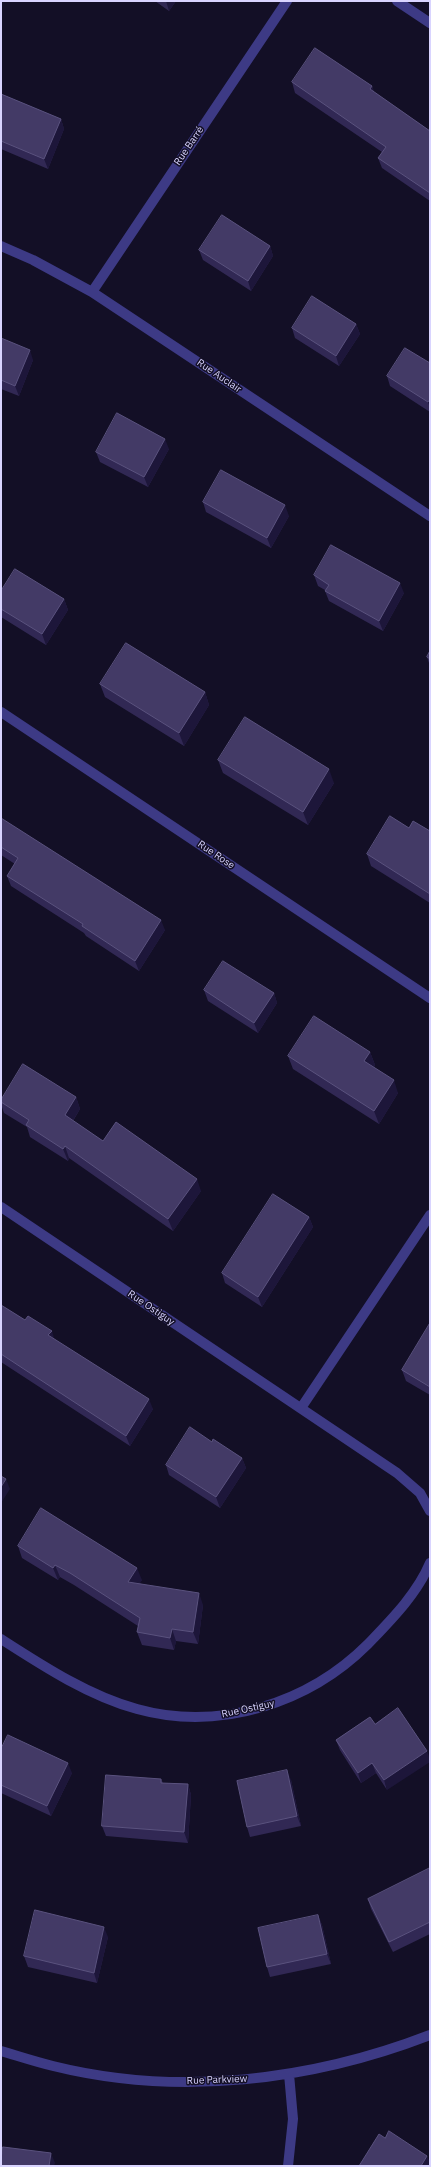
<!DOCTYPE html>
<html>
<head>
<meta charset="utf-8">
<style>
	body { margin:0 }
	#map { position:relative; width:431px; height:2167px; overflow:hidden; background:#130f26; font-family:"IBM Plex Sans",sans-serif }
	canvas { display:block }
	.frame { position:absolute; inset:0; border:2px solid #d9d4ff; pointer-events:none }
</style>
</head>
<body>
<div id="map">
<canvas width="431" height="2167"></canvas>
<div class="frame"></div>
</div>
<script>
const ctx = document.querySelector('canvas').getContext('2d');
ctx.lineJoin = 'round';
function trace(path, color, width, dash) {
  ctx.strokeStyle = color;
  ctx.lineWidth = width;
  ctx.lineCap = dash ? 'butt' : 'round';
  ctx.setLineDash(dash || []);
  ctx.stroke(path);
}
function paint(path, color) {
  ctx.fillStyle = color;
  ctx.fill(path, 'evenodd');
}
function write(font, color, halo, rows, align = 'center') {
  ctx.font = font + ' "IBM Plex Sans",sans-serif';
  ctx.lineWidth = 3;
  ctx.setLineDash([]);
  ctx.textBaseline = 'middle';
  ctx.strokeStyle = halo;
  ctx.fillStyle = color;
  for (const [text, x, y, turn = 0] of rows) {
    ctx.save();
    ctx.translate(x, y);
    ctx.rotate((+turn || 0) * Math.PI / 180);
    ctx.textAlign = isNaN(turn) ? turn : align;
    if (halo) ctx.strokeText(text, 0, 0);
    ctx.fillText(text, 0, 0);
    ctx.restore();
  }
}
const minor = new Path2D(`
	M 397,1 L 430,23
	M 1,246 L 33,260 L 92,292 L 430,516
	M 92,292 L 287,1
	M 1,712 L 430,998
	M 1,1207 L 397,1473 L 420,1493 L 430,1511
	M 301,1408 L 430,1215
	M 1,1639 C 43,1666 89,1696 137,1709 C 220,1732 309,1703 368,1644 C 391,1620 417,1594 430,1563
	M 1,2051 C 18,2056 36,2062 53,2066 C 178,2097 311,2081 430,2035
	M 288,2166 L 293,2119 L 289,2074`);
const wall = new Path2D(`
	M 155,1 L 176,1 L 169,11 Z
	M 292,82 L 372,86 L 374,92 L 430,131 L 430,201 L 382,168 L 378,158 L 382,152 L 295,93 Z
	M 1,94 L 61,119 L 64,129 L 48,169 L 1,149 Z
	M 270,246 L 273,256 L 251,291 L 203,260 L 199,250 Z
	M 356,324 L 360,334 L 339,366 L 295,338 L 292,328 Z
	M 1,338 L 33,360 L 19,396 L 1,389 Z
	M 430,363 L 430,412 L 390,386 L 387,376 Z
	M 169,449 L 148,487 L 100,462 L 96,452 Z
	M 203,502 L 289,516 L 271,548 L 206,512 Z
	M 314,575 L 404,593 L 383,631 L 329,601 L 325,591 L 325,590 L 318,586 Z
	M 1,591 L 64,599 L 68,610 L 46,645 L 1,617 Z
	M 430,651 L 430,666 L 427,657 Z
	M 100,684 L 205,692 L 209,705 L 184,746 L 105,697 Z
	M 218,760 L 334,783 L 308,825 L 223,773 Z
	M 1,818 L 165,930 L 139,971 L 86,936 L 84,933 L 11,886 L 7,876 L 15,864 L 1,855 Z
	M 409,828 L 430,831 L 430,903 L 371,866 L 367,854 Z
	M 204,990 L 274,993 L 277,1003 L 258,1033 L 208,1001 Z
	M 370,1052 L 375,1065 L 374,1067 L 398,1093 L 379,1124 L 293,1069 L 288,1056 Z
	M 76,1097 L 80,1109 L 73,1121 L 103,1141 L 201,1191 L 173,1231 L 69,1158 L 68,1161 L 30,1137 L 27,1127 L 4,1113 L 1,1104 L 1,1100 Z
	M 309,1217 L 313,1227 L 262,1307 L 225,1283 L 222,1273 Z
	M 1,1305 L 55,1340 L 153,1409 L 130,1446 L 1,1362 Z
	M 430,1323 L 430,1395 L 406,1381 L 402,1370 Z
	M 212,1442 L 242,1458 L 246,1468 L 220,1508 L 169,1475 L 166,1465 Z
	M 18,1546 L 142,1580 L 139,1583 L 203,1605 L 198,1644 L 176,1641 L 174,1650 L 142,1645 L 137,1632 L 138,1626 L 74,1585 L 60,1577 L 58,1580 L 22,1558 Z
	M 370,1717 L 387,1790 L 376,1773 L 361,1783 L 340,1750 L 336,1740 Z
	M 1,1749 L 72,1773 L 51,1816 L 1,1793 Z
	M 161,1779 L 163,1783 L 188,1784 L 191,1795 L 188,1843 L 106,1836 L 102,1826 Z
	M 291,1780 L 301,1826 L 250,1837 L 247,1827 Z
	M 430,1868 L 430,1934 L 393,1952 L 371,1909 L 368,1899 Z
	M 318,1915 L 322,1925 L 331,1964 L 270,1977 L 267,1967 Z
	M 108,1937 L 97,1983 L 28,1967 L 24,1956 Z`);
const shadedWall = new Path2D(`
	M 166,1 L 176,1 L 169,11 Z
	M 372,86 L 375,96 L 370,89 Z
	M 61,119 L 64,129 L 48,169 L 44,159 Z
	M 270,246 L 273,256 L 251,291 L 248,281 Z
	M 356,324 L 360,334 L 339,366 L 336,356 Z
	M 30,350 L 33,360 L 19,396 L 15,386 Z
	M 430,399 L 430,408 L 428,402 Z
	M 165,439 L 169,449 L 148,487 L 144,477 Z
	M 285,505 L 289,516 L 271,548 L 267,538 Z
	M 400,583 L 404,593 L 383,631 L 379,621 Z
	M 64,599 L 68,610 L 46,645 L 42,634 Z
	M 205,692 L 209,705 L 184,746 L 179,733 Z
	M 329,769 L 334,783 L 308,825 L 303,812 Z
	M 161,920 L 165,930 L 139,971 L 135,961 Z
	M 274,993 L 277,1003 L 258,1033 L 254,1023 Z
	M 370,1052 L 375,1065 L 369,1074 L 364,1061 Z
	M 394,1080 L 398,1093 L 379,1124 L 374,1111 Z
	M 76,1097 L 80,1109 L 69,1127 L 65,1115 Z
	M 65,1146 L 69,1158 L 68,1161 L 63,1149 Z
	M 197,1179 L 201,1191 L 173,1231 L 168,1219 Z
	M 309,1217 L 313,1227 L 262,1307 L 258,1297 Z
	M 52,1331 L 55,1341 L 48,1335 Z
	M 149,1399 L 153,1409 L 130,1446 L 126,1436 Z
	M 242,1458 L 246,1468 L 220,1508 L 216,1497 Z
	M 6,1479 L 10,1489 L 1,1503 L 1,1487 Z
	M 55,1565 L 60,1577 L 58,1580 L 53,1568 Z
	M 137,1568 L 142,1580 L 133,1594 L 128,1582 Z
	M 199,1593 L 203,1605 L 198,1644 L 193,1632 Z
	M 172,1629 L 176,1641 L 174,1650 L 170,1638 Z
	M 427,1751 L 430,1759 L 430,1762 L 387,1790 L 384,1780 Z
	M 68,1763 L 72,1773 L 51,1816 L 47,1806 Z
	M 372,1763 L 376,1773 L 361,1783 L 358,1773 Z
	M 287,1770 L 291,1780 L 301,1826 L 297,1816 Z
	M 188,1784 L 191,1795 L 188,1843 L 184,1832 Z
	M 318,1915 L 322,1925 L 331,1964 L 327,1954 Z
	M 104,1927 L 108,1937 L 97,1983 L 94,1973 Z
	M 51,2153 L 55,2163 L 54,2166 L 49,2166 Z
	M 427,2156 L 430,2162 L 430,2166 L 421,2166 Z`);
const building = new Path2D(`
	M 315,48 L 372,86 L 370,89 L 430,131 L 430,193 L 378,158 L 386,147 L 292,82 Z
	M 1,94 L 61,119 L 44,159 L 1,141 Z
	M 222,215 L 270,246 L 248,281 L 199,250 Z
	M 312,296 L 356,324 L 336,356 L 292,328 Z
	M 1,338 L 30,350 L 15,386 L 1,380 Z
	M 405,348 L 430,363 L 430,399 L 428,402 L 387,376 Z
	M 117,413 L 165,439 L 144,477 L 96,452 Z
	M 221,470 L 285,505 L 267,538 L 203,502 Z
	M 331,545 L 400,583 L 379,621 L 325,591 L 329,585 L 314,575 Z
	M 15,569 L 64,599 L 42,634 L 1,609 L 1,591 Z
	M 126,643 L 205,692 L 179,733 L 100,684 Z
	M 430,651 L 430,659 L 427,657 Z
	M 245,717 L 329,769 L 303,812 L 218,760 Z
	M 390,816 L 409,828 L 413,821 L 430,831 L 430,894 L 367,854 Z
	M 1,818 L 161,920 L 135,961 L 82,926 L 83,924 L 7,876 L 18,858 L 1,847 Z
	M 223,961 L 274,993 L 254,1023 L 204,990 Z
	M 314,1016 L 370,1052 L 364,1061 L 394,1080 L 374,1111 L 288,1056 Z
	M 23,1064 L 76,1097 L 65,1115 L 103,1141 L 116,1122 L 197,1179 L 168,1219 L 65,1146 L 63,1149 L 26,1125 L 29,1120 L 1,1102 L 1,1100 Z
	M 273,1194 L 309,1217 L 258,1297 L 222,1273 Z
	M 1,1305 L 25,1320 L 28,1316 L 52,1331 L 48,1335 L 149,1399 L 126,1436 L 1,1354 Z
	M 430,1323 L 430,1387 L 402,1370 Z
	M 190,1427 L 212,1442 L 213,1439 L 242,1458 L 216,1497 L 166,1465 Z
	M 1,1476 L 6,1479 L 1,1487 Z
	M 41,1508 L 137,1568 L 128,1582 L 199,1593 L 193,1632 L 172,1629 L 170,1638 L 137,1632 L 140,1618 L 70,1573 L 55,1565 L 53,1568 L 18,1546 Z
	M 398,1708 L 427,1751 L 384,1780 L 372,1763 L 358,1773 L 336,1740 L 370,1717 L 375,1724 Z
	M 8,1735 L 68,1763 L 47,1806 L 1,1785 L 1,1749 Z
	M 287,1770 L 297,1816 L 247,1827 L 237,1781 Z
	M 106,1775 L 161,1779 L 161,1783 L 188,1784 L 184,1832 L 102,1826 Z
	M 430,1868 L 430,1922 L 389,1942 L 368,1899 Z
	M 35,1910 L 104,1927 L 94,1973 L 24,1956 Z
	M 318,1915 L 327,1954 L 267,1967 L 258,1928 Z
	M 389,2131 L 427,2156 L 421,2166 L 359,2166 L 379,2134 L 385,2138 Z
	M 3,2147 L 51,2153 L 49,2166 L 1,2166 L 1,2159 Z`);
const streetNames = [
	["Rue Barré",189,146,-56],
	["Rue Auclair",219,376,34],
	["Rue Rose",216,855,34],
	["Rue Ostiguy",151,1308,34],
	["Rue Ostiguy",248,1709,-12],
	["Rue Parkview",217,2080,-2]
];
trace(minor, '#3d3a85', 10);
paint(wall, '#312854');
paint(shadedWall, '#1d163a');
paint(building, '#433a66');
trace(building, '#5a527e', 1);
write('10px', '#d9d4ff', '#130f26', streetNames);
</script>
</body>
</html>
